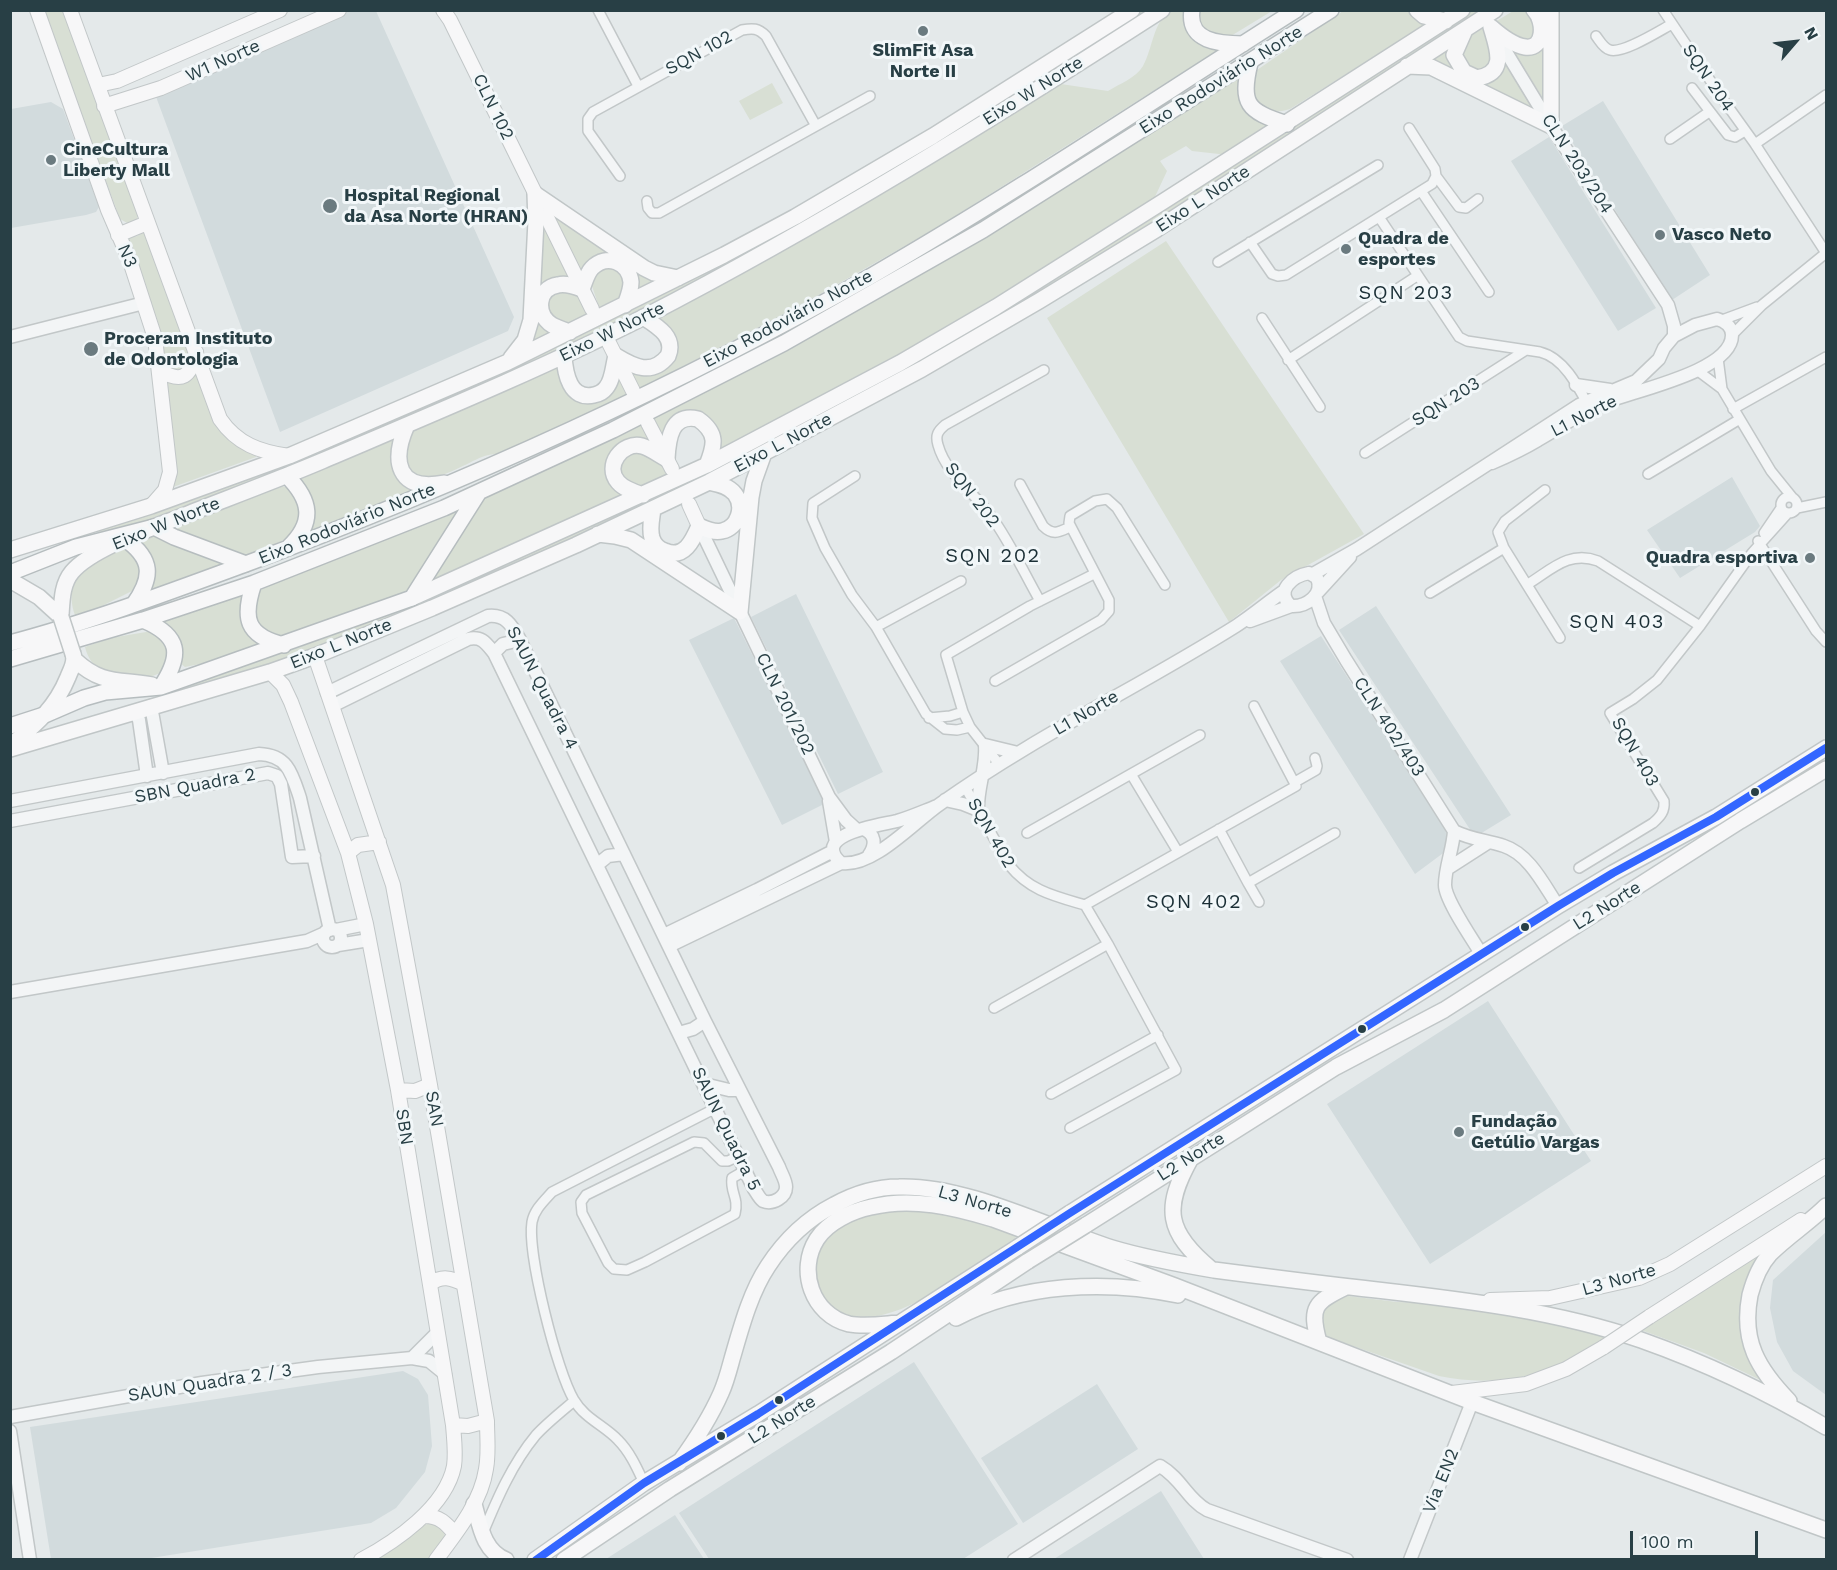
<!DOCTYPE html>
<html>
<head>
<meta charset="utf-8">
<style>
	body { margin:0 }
	#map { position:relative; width:1837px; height:1570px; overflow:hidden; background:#e4e9ea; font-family:"Work Sans",sans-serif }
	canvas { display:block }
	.frame { position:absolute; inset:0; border:12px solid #283f45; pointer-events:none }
	.north { position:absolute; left:1765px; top:12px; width:60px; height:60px; -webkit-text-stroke:4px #f2f7f9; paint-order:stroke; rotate:62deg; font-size:16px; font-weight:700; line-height:24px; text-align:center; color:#283f45 }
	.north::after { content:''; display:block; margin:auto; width:21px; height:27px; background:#283f45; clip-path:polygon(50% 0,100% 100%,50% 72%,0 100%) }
	.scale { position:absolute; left:1630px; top:1531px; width:128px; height:27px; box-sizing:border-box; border:3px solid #283f45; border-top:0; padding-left:8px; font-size:18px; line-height:21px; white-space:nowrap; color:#283f45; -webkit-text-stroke:4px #f2f7f9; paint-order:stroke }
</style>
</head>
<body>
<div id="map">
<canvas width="1837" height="1570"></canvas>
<div class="frame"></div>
<div class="north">N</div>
<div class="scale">100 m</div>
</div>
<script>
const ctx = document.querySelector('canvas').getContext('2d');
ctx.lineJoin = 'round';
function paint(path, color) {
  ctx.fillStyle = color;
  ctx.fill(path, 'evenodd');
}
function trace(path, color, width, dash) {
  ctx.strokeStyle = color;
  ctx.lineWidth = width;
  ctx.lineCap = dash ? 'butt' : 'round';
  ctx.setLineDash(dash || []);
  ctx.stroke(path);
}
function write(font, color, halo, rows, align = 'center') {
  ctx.font = font + ' "Work Sans",sans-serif';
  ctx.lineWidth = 6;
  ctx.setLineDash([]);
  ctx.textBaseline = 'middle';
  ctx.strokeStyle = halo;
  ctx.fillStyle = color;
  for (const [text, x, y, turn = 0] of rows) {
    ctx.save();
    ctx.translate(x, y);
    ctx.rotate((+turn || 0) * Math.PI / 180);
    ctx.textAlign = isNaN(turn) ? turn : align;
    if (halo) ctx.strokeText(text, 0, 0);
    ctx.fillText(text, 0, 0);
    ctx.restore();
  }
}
const built = new Path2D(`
	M 350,11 L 376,11 L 514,317 L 508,331 L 280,432 L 155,94 Z
	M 1603,101 L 1710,275 L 1672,300 L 1562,126 Z
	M 51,102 L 63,109 L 99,207 L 96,212 L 86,215 L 11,228 L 11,109 Z
	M 1549,137 L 1656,308 L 1618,331 L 1511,161 Z
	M 1732,477 L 1760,526 L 1755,532 L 1680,578 L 1647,530 Z
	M 796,594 L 883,772 L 838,794 L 751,617 Z
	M 1376,606 L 1511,815 L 1475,837 L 1339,630 Z
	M 734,618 L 826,803 L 782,825 L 689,640 Z
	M 1321,636 L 1445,829 L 1450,848 L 1415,874 L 1280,661 Z
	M 1488,1001 L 1591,1161 L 1430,1264 L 1327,1104 Z
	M 1826,1232 L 1826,1395 L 1793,1371 L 1777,1342 L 1770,1308 L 1773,1280 Z
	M 914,1362 L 1018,1524 L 963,1559 L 709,1559 L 679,1513 Z
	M 403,1371 L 418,1379 L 428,1395 L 432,1446 L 425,1472 L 396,1508 L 371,1523 L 145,1559 L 51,1559 L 30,1427 Z
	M 1097,1384 L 1138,1449 L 1023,1523 L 981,1458 Z
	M 1161,1491 L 1204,1559 L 1054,1559 Z
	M 675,1515 L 704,1559 L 606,1559 Z`);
const green = new Path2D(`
	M 43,11 L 64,11 L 138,211 L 137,219 L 129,224 L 120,219 Z
	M 1138,11 L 1150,11 L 930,150 L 719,270 L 631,315 L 532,363 L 331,450 L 102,539 L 97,529 L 594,326 Z
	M 1170,11 L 1186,11 L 1221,48 L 938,227 L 794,309 L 639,389 L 626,365 L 670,356 L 651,319 L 1054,83 L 1108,91 C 1119,84 1136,78 1143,66 C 1153,48 1153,22 1170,11 Z
	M 1195,11 L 1272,11 L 1226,39 L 1205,33 Z
	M 1343,11 L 1414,11 L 1430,22 L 1290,109 C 1261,119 1244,96 1257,70 Z
	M 1472,11 L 1483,11 L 1064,278 L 889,381 L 636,512 L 305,655 L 187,691 L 184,684 L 486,572 L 674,486 L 1029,292 Z
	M 1513,11 L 1531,11 L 1535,13 L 1535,39 L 1522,44 L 1495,22 Z
	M 1485,27 L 1497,55 L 1491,67 L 1468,73 L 1459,47 L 1465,39 Z
	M 1544,38 L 1551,111 L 1513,51 Z
	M 1457,39 L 1454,47 L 1475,78 L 1505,55 L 1544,119 L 1428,61 Z
	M 1246,71 L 1242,87 L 1278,122 L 1228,155 L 1192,151 L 1186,146 L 1160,161 L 1167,171 L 1153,201 L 1028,281 L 891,362 L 716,451 L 690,414 L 665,443 L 653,418 L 787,349 L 986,235 Z
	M 772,83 L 783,103 L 750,120 L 739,101 Z
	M 551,211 L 667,278 L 630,297 L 625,261 L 583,276 Z
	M 542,215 L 575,281 C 553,276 550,276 538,295 L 559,330 L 524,349 Z
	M 146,231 L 192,357 L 179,374 L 165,367 L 157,320 L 127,238 L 137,236 Z
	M 1166,241 L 1364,534 L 1281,580 L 1229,622 L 1047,318 Z
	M 604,263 L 627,276 L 620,298 L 599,307 L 590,280 Z
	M 574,288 L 590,312 C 573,321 568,327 550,318 L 545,295 Z
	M 564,362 L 588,398 L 616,365 L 630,394 L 504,453 C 497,454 489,454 482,457 C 461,465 418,497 405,461 C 402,453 408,438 414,431 Z
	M 197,369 L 229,439 L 237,446 L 256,455 L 256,457 L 173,487 L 175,468 L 165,376 Z
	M 643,423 L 655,446 L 612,455 L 631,494 L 377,606 L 284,636 L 270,636 L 259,628 L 253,608 L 257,593 L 266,586 L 558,464 Z
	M 401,431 L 395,450 L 423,488 L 306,535 C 321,505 313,498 289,477 Z
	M 634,449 L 658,460 L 668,475 C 648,485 644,492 622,480 L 618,458 Z
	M 281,486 L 289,488 L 305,512 L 294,534 L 266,550 L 148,592 C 162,572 154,555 138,540 L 272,488 Z
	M 118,549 L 126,549 L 143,560 L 136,589 L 100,607 L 75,615 C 62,576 90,565 118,549 Z
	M 243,594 L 265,643 L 234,657 L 185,667 L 180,663 C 182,651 183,640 172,631 C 168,628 165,626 163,621 Z
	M 152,631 L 171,645 L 164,671 C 137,686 93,682 85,647 L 110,638 Z
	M 915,1205 L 1022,1233 C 982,1262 921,1310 872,1317 C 828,1324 803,1281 821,1242 C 825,1235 837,1225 844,1221 C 853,1215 902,1208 915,1205 Z
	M 1764,1250 L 1744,1318 L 1773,1386 L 1704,1353 L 1641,1330 Z
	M 1340,1295 L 1397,1302 L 1436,1303 L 1498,1310 L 1612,1335 C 1597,1344 1581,1356 1565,1363 C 1523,1381 1483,1385 1439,1376 L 1330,1338 L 1323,1333 L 1319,1312 Z
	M 432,1522 L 444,1530 L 445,1537 L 430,1559 L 375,1560 L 423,1526 Z`);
const minor = new Path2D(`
	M 598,10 L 638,86
	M 1663,10 L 1722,98 L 1755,144 L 1826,253
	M 1596,36 C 1600,41 1603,48 1610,50 C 1623,54 1659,31 1672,24
	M 1692,88 L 1728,135 L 1735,137 L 1745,131
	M 1670,139 L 1709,112
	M 1755,144 L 1826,95
	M 620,176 L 588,131 L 588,119 L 593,112 L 742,30 C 753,28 758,28 766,36 L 816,126
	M 1436,176 L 1459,207 L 1466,208 L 1478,199
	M 1421,191 L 1489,292
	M 647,201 L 648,208 L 652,213 L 659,213 L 870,96
	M 1379,217 L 1459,337 L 1467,341 L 1540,352 C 1564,358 1578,386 1589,407
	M 1250,242 L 1272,274 L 1278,276 L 1286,275 L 1432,184 L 1436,176 L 1435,169 L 1409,128
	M 1218,262 L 1378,165
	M 1262,318 L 1320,407
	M 1722,320 L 1757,307
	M 1732,335 L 1762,305 L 1826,253
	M 1718,358 L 1722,389
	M 1288,360 L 1417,276
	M 1698,371 L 1722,389 L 1771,471 L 1792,497
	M 1733,409 L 1826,357
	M 1365,453 L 1526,350
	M 1648,474 L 1740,419
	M 855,476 L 813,503 L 812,518 L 825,548 L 852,595 L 876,627 L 926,714 L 945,729 L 957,730 L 970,727
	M 1020,484 L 1043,526 C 1053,536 1059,532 1070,527
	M 1545,490 L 1505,521 L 1498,532 L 1504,548 L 1560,638
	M1781 505a8 8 0 1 1 16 0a8 8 0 1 1-16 0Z
	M 1797,508 L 1826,502
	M 1764,533 L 1781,508
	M 1758,541 L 1816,631 L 1826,642
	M 1528,584 C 1551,570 1569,550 1598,561 L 1700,626
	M 1430,593 L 1504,548
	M 1040,601 C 1024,573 1010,542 991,516 C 974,492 946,474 938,445 C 935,435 938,431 945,425 L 1044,370
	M 876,627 L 961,581
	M 995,681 L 1101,620 L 1109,611 L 1109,600 L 1069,523 L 1070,516 L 1095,501 L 1107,499 L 1117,508 L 1165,585
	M 929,718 L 950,716 L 963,712
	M 999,764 L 970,727 L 963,712 L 946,655 L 1030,606 L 1094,574
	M 1295,782 L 1316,770 L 1317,766 L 1315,758
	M 965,787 L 1009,865 C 1030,891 1054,896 1085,905 L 1108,944 L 1176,1070 L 1070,1128
	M 1219,829 L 1248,883 L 1335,833
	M 1027,833 L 1131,774
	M 1178,852 L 1131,774 L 1200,735
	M 1579,868 L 1653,823 C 1661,816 1665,811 1664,801 L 1610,713 L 1633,699 L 1657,680 L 1700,626 L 1752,553 L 1788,513
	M 1248,883 L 1259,902
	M 1085,905 L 1296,786 L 1254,706
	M 994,1008 L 1108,944
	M 1051,1094 L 1158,1035
	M 739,1156 L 728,1161 L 722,1161 L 704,1143 L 694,1142 L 586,1195 L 581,1202 L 582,1213 L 608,1263 L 614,1269 L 627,1270 L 645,1262 L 735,1214 C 739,1197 730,1193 732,1178 L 746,1170
	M 644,1483 C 637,1468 630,1452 618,1440 C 605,1426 584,1418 574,1400 C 557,1372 527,1254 532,1222 C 534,1210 544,1201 552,1192 L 716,1108
	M 483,1533 C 497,1499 512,1464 536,1435 C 547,1423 561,1412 574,1401`);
const tertiary = new Path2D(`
	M 1497,37 L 1551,126 L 1668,305 L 1674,326 L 1674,336
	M 10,337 L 144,303
	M 1576,385 L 1610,390
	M 699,526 L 829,797 L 846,820 L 857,830
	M 1309,573 L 1317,578 C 1324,594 1307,607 1291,606 C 1274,591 1293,576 1309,573 Z
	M 1313,574 L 1357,549 L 1579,405 L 1636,381 L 1659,359 L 1664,348 L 1674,336 L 1695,325 L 1717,319 C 1724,321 1732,326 1732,335 C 1732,373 1626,392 1598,405 C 1577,415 1558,429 1538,440 C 1523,449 1508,456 1492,463
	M 1318,592 L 1350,557
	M 1315,596 L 1324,623 L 1346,660 L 1454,831 C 1472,840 1486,840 1504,846 C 1529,854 1544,885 1558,906
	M 1250,621 L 1291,606
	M 494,653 L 503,644 L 520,640
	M 327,693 L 488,616 C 506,614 512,626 520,640 L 705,1021 L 779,1167 C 781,1173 786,1180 786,1187 C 786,1197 773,1205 763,1201 C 759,1198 757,1193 754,1189 L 494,653 C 486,643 482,636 468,639 L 332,706
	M 151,706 L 163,773
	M 135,711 L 139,720 L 147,776
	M 945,800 L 963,804 L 978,810 C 977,788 987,767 985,745 L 1018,753
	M 10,801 L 259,754 C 288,755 292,774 300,798 L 330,930
	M 829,801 L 836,842
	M 937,806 C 924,811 911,817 897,821 C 881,825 809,834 841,863 C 873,868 915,821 940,804 C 1034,737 1139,687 1236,626 C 1253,615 1268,602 1284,591
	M 10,821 L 268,773 L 277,776 L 281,784 L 292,857 L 314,856
	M 863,829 C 876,834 876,845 869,855
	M 1454,831 C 1453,849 1445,867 1445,885 C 1445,900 1473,940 1482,955
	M 597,865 L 608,856 L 624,854
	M 1447,869 L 1489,842
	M323 938a9 9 0 1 1 18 0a9 9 0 1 1-18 0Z
	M 336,930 L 366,924
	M 664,935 L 757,890 L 833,851
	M 338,945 L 369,940
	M 669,946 L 841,863
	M 10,992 L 307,941 L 325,933
	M 679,1033 L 693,1029 L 705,1021
	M 704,1084 L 729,1090 L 740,1090
	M 412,1358 L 437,1333
	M 10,1417 L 202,1383 L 318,1367 L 412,1358 L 429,1361 L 445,1374
	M 10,1431 L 30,1560
	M 1014,1560 L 1160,1466 C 1182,1479 1187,1499 1207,1510 L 1347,1560
	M 1410,1560 L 1472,1402`);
const secondary = new Path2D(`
	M 37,10 L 108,210 L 130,261 L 155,338 L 170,472 L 165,490 L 151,506
	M 70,10 L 220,419 C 237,444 260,452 289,456
	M 443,10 L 450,20 L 592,309
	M 98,85 L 117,81 L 280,10
	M 104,106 L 161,88 L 339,10
	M 118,235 L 147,223
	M 609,343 L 633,391
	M 159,370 C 182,384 191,377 196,352
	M 648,423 L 672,469
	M 689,504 L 699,526
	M 315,656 L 393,885 L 430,1085 L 487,1421 C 487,1437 489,1453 486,1469 C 481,1503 456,1533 436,1560
	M 270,672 L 283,685 L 291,702 L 348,853 L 366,924 L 398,1090 L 453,1425 C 454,1438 456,1453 454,1466 C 446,1507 395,1542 361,1560
	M 348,853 L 358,845 L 379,842
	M 398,1090 L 415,1091 L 430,1085
	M 430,1284 C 442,1275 451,1278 464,1284
	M 1490,1300 L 1550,1298 L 1639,1278 L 1670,1264 L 1826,1166
	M 1649,1317 L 1801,1220
	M 1452,1393 L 1526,1384 L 1566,1369 L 1604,1347
	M 453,1425 L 468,1426 L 487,1421
	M 425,1516 C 439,1516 446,1523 455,1534`);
const primary = new Path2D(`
	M 1417,10 L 1424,16 L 1446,21
	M 1491,27 C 1500,35 1512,45 1525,47 C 1545,50 1545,21 1534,10
	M 1465,30 L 1454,55 L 1464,72 L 1477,78 C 1508,73 1497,48 1491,27
	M 1407,66 L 1431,67 L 1551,126 L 1551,10
	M 535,194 L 644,268 L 654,273 L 678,278
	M 570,332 C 564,330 557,328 552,325 C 535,314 537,288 558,285 C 566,283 574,286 582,289 C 585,282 587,273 592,268 C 607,253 629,262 631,282 C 631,290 628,297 625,305
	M 564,356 C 565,373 570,401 594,395 C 599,394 603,392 606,388 C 613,380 613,366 616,356 C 634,367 652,376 668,356 C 676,337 657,326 643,317
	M 511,358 L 525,340 L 531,320 L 536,221 L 535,194
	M 407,425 C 391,461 397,492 444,483
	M 643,495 C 634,492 624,489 618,482 C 604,466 622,441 642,446 C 650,448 659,455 667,459 C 668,439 671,413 698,419 C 718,433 715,445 707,465
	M 653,509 C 652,518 649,528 652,538 C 654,544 659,549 665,551 C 684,560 693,540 699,526 C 706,529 714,533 722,531 C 738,528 745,507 735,494 C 729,486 718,484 709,482
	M 598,534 L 615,536 L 631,540 L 740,612 L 751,497 L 754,481 L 764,453
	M 10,550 L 151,506 L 289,456 L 508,362 L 724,255 L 795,217 L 933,136 L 1132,10
	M 10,580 L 39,597 L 61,617
	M 412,598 L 707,465 L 900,363 L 996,307 L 1164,201 L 1462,10
	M 61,615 C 62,600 62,584 72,572 C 92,548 155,527 185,515 C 231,497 277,480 322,461 C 430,415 539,370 644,317 C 822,225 993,119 1162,10
	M 75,660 C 102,685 118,679 152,685
	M 10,746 C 36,724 55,709 68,677 C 71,669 76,662 73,654
	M 10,749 L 270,672 L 315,656 L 432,608 L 576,545 L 709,482 L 922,369 L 1039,301 L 1157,229 L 1495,10
	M 1191,1158 C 1163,1208 1166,1232 1211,1269
	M 1070,1213 L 1558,906 L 1613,873 L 1716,817 L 1826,748
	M 1086,1225 L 1336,1067 L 1444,1010 L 1740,821 L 1826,769
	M 956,1318 C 1021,1283 1107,1280 1178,1295
	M 900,1323 C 884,1324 865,1327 849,1324 C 812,1315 797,1270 817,1239 C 828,1222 852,1211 871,1207 C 912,1197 954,1207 993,1219 L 1175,1286 L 1472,1402 L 1826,1530
	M 1319,1342 C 1309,1307 1315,1302 1346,1287
	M 1789,1401 C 1758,1369 1741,1341 1750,1295 C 1754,1280 1760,1265 1770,1254 C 1788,1236 1809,1223 1826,1206
	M 679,1463 C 695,1441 710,1418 721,1393 C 726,1382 729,1370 732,1359 C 741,1328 750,1293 768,1266 C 785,1240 807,1219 834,1205 C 854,1194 876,1187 899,1187 C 966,1185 1047,1227 1112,1248 C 1145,1258 1179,1264 1214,1270 C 1268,1277 1322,1284 1377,1290 C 1464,1300 1557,1311 1641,1340 C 1706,1363 1767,1392 1826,1427
	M 474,1504 C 480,1525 483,1551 506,1560
	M 535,1560 L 644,1483 L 758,1414 L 1018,1247
	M 564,1560 L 670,1489 L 891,1352 L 1028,1261`);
const trunk = new Path2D(`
	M 1192,10 C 1187,42 1220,44 1243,44
	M 1250,63 C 1240,104 1247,111 1287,124
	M 287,476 C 311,500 315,522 289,547
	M 125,539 C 153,559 153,577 134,604
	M 10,573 L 76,547 L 154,527 L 174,537 L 246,564
	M 254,583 C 242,618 246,636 284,645
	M 143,620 C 181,636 182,655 161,687
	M 10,643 C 89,622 167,593 243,565 C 460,485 672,389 873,275 C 1017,192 1155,99 1296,10
	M 10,659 L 143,620 L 254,583 L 444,508 L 613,430 L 784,343 L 983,230 L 1331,10
	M 10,726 L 47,714 L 84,698 L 105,692 L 161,687 L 412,598 L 479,492`);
const secondaryBridge = new Path2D(`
	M 1604,1347 L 1649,1317`);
const primaryBridge = new Path2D(`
	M 61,617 L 73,654
	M 1018,1247 L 1070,1213
	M 1028,1261 L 1086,1225`);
const bus1 = new Path2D(`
	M 536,1560 L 644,1483 L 758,1414 L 1070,1213 L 1558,906 L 1613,873 L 1716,817 L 1826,748`);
const markers = [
	[923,31,6,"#6a7a7f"],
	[51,160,6,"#6a7a7f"],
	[330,206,8,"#6a7a7f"],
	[1660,235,6,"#6a7a7f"],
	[1346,249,6,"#6a7a7f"],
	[91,349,8,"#6a7a7f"],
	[1810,558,6,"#6a7a7f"],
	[1755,792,5,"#283f45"],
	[1525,927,5,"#283f45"],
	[1362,1029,5,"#283f45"],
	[1459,1132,6,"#6a7a7f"],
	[779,1400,5,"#283f45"],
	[721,1436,5,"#283f45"]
];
const poiNames = [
	["SlimFit Asa",923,51,"center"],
	["Norte II",923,72,"center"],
	["CineCultura",63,150],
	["Liberty Mall",63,171],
	["Hospital Regional",344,196],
	["da Asa Norte (HRAN)",344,217],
	["Vasco Neto",1672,235],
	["Quadra de",1358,239],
	["esportes",1358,260],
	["Proceram Instituto",104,339],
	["de Odontologia",104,360],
	["Quadra esportiva",1798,558,"right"],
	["Fundação",1471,1122],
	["Getúlio Vargas",1471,1143]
];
const streetNames = [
	["SQN 102",699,53,-29],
	["W1 Norte",223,61,-24],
	["SQN 204",1708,78,56],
	["Eixo Rodoviário Norte",1221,80,-32],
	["Eixo W Norte",1033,91,-32],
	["CLN 102",493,107,64],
	["CLN 203/204",1577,164,57],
	["Eixo L Norte",1203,199,-33],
	["N3",127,256,67],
	["Eixo Rodoviário Norte",788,319,-28],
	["Eixo W Norte",612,332,-26],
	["SQN 203",1446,402,-32],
	["L1 Norte",1584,416,-27],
	["Eixo L Norte",783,443,-28],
	["SQN 202",972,495,52],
	["Eixo W Norte",166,524,-22],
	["Eixo Rodoviário Norte",347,524,-22],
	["Eixo L Norte",341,644,-22],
	["SAUN Quadra 4",542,688,63],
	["CLN 201/202",785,704,64],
	["L1 Norte",1086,713,-30],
	["CLN 402/403",1389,727,57],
	["SQN 403",1635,752,60],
	["SBN Quadra 2",195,786,-11],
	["SQN 402",991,833,60],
	["L2 Norte",1607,906,-32],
	["SAN",434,1109,80],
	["SBN",404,1127,81],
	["SAUN Quadra 5",726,1129,64],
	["L2 Norte",1191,1157,-32],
	["L3 Norte",975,1202,16],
	["L3 Norte",1619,1280,-16],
	["SAUN Quadra 2 / 3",210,1383,-9],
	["L2 Norte",782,1420,-32],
	["Via EN2",1441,1481,-68]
];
const neighbourhoodNames = [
	["SQN 203",1406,293],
	["SQN 202",993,556],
	["SQN 403",1617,622],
	["SQN 402",1194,902]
];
paint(built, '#d2dbdd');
paint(green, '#d8dfd4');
trace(minor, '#c2c7c8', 12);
trace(tertiary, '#c2c7c8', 15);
trace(secondary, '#c2c7c8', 16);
trace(primary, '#c0c6c7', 18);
trace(trunk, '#b6bdbf', 18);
trace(minor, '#f3f5f6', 9);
trace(tertiary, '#f3f5f6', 12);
trace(secondary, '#f7f7f8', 14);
trace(primary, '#f7f7f8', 15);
trace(trunk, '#f7f7f8', 15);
trace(secondaryBridge, '#c2c7c8', 16, []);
trace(primaryBridge, '#c0c6c7', 18, []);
trace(secondaryBridge, '#f7f7f8', 14);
trace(primaryBridge, '#f7f7f8', 15);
trace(bus1, '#36f', 8);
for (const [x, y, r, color] of markers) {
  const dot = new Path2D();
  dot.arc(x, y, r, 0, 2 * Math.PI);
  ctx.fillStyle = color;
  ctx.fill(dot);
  trace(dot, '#f2f7f9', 2);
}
write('bold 18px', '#283f45', '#f2f7f9', poiNames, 'left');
write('18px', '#283f45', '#f2f7f9', streetNames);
ctx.letterSpacing = '1.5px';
write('20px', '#1b2f36', '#f2f7f9', neighbourhoodNames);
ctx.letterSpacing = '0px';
</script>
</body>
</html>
